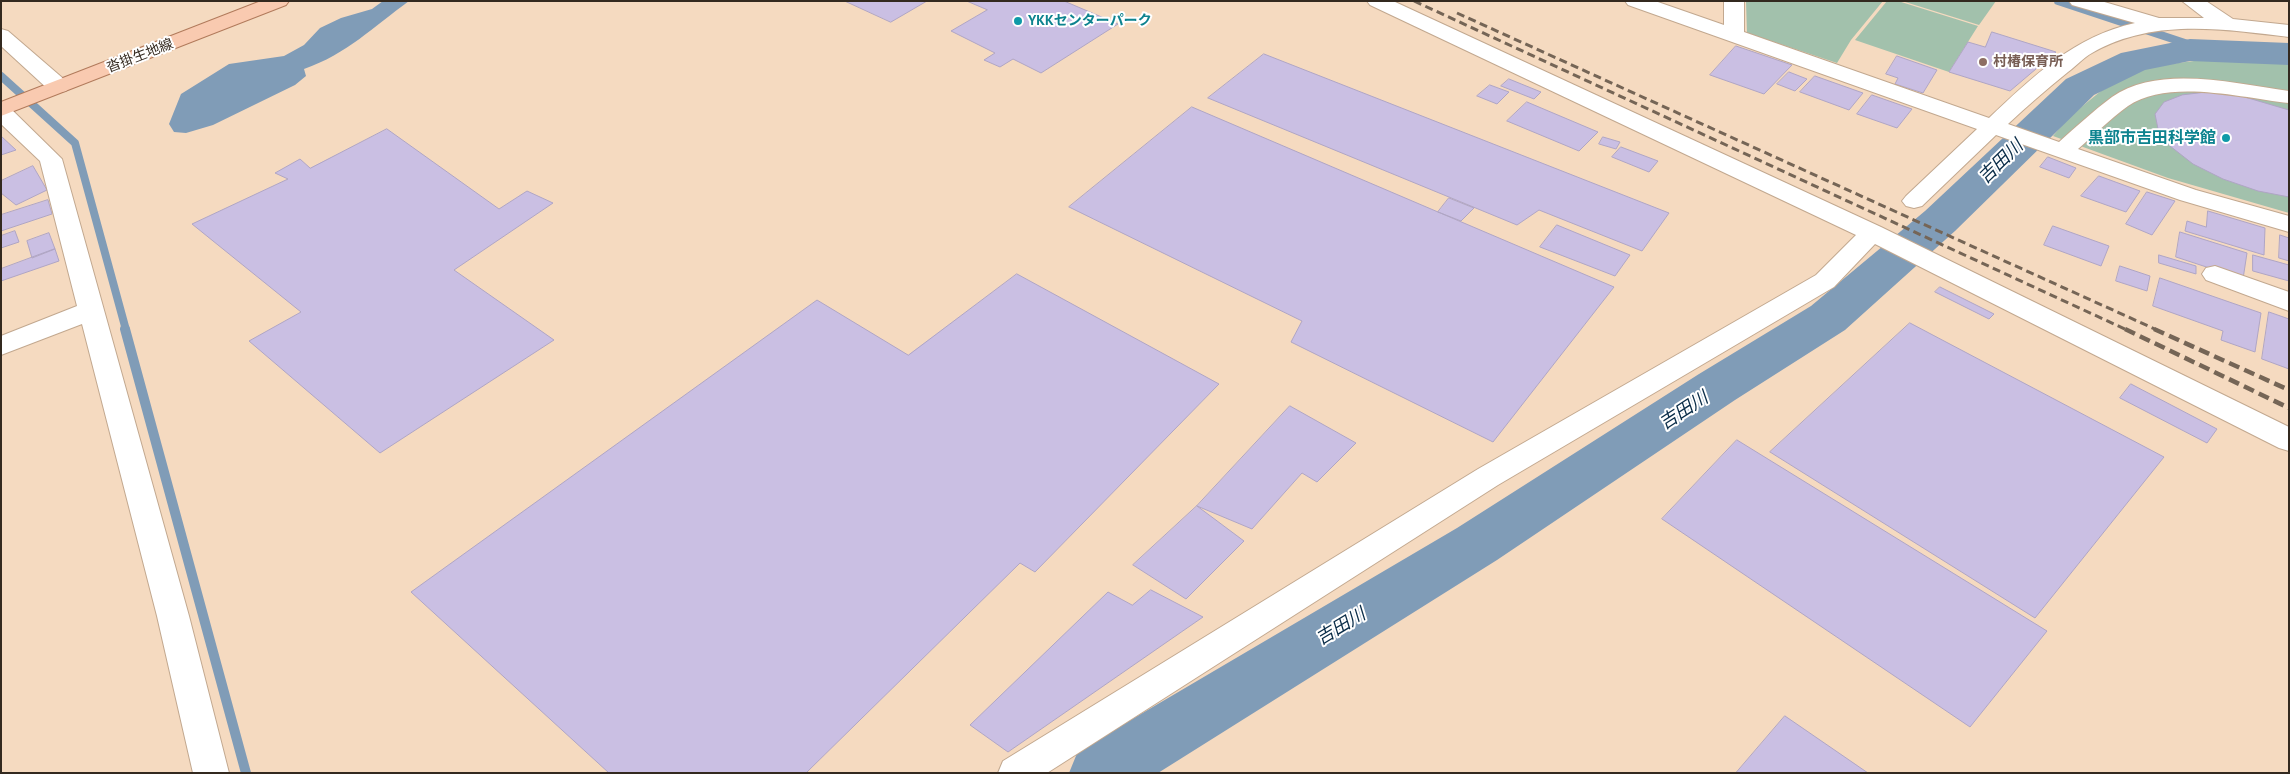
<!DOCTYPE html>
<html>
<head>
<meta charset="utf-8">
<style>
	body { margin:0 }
	#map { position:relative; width:2290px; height:774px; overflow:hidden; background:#f5dac0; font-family:"PT Sans",sans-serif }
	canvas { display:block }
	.frame { position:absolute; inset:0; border:2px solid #33291f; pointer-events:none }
</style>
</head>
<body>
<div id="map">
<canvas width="2290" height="774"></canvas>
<div class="frame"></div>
</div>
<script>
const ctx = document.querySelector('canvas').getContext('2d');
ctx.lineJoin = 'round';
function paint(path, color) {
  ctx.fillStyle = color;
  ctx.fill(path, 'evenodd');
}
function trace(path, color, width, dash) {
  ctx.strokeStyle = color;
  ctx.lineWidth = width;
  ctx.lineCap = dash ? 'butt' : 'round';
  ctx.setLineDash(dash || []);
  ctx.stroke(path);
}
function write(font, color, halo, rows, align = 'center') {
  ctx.font = font + ' "PT Sans","Noto Sans JP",sans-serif';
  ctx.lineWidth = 4;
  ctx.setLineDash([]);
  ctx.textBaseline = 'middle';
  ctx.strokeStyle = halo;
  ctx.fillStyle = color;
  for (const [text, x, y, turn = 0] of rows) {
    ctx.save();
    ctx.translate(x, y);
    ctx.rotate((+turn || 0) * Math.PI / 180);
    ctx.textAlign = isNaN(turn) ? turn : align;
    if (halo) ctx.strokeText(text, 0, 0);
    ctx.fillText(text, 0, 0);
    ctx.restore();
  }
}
const green = new Path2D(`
	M 1746,1 L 1883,1 L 1851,40 L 1837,63 L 1747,33 Z
	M 1887,1 L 1898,1 L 1978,26 L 1949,72 L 1855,40 Z
	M 1902,1 L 1996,1 L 1979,25 Z
	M 2275,60 L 2289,61 L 2289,213 L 2168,178 L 2053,136 L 2069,117 L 2101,91 L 2145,67 L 2194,61 Z`);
const water = new Path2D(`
	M 383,1 L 409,1 C 373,27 347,54 304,69 L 306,76 L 295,85 L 213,125 L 186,133 L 174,132 L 169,124 L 181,94 L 229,64 L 284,56 L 304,45 L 320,28 L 341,18 L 372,9 Z`);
const streamFar1 = new Path2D(`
	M 2058,1 L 2206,50
	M 1,76 L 75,143 L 126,330`);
const stream = new Path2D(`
	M 125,329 L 246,773`);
const river = new Path2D(`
	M 2190,39 L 2289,43 L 2289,65 L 2190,61 L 2145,70 L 2094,95 L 1955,231 L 1845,330 L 1735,400 L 1497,560 L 1158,773 L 1069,773 L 1078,751 L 1457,528 L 1699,374 L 1811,306 L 1925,211 L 2066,79 L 2121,53 Z`);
const building = new Path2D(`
	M 845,1 L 927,1 L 891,22 Z
	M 967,1 L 1064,1 L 1118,24 L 1041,73 L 1013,59 L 1000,67 L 984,60 L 995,53 L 951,31 L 987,10 Z
	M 1992,32 L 2056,52 L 2010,91 L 1949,72 L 1968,42 L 1985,47 Z
	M 1736,46 L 1792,65 L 1764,94 L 1710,75 Z
	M 1264,54 L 1669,213 L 1642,251 L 1539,210 L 1517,225 L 1208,98 Z
	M 1897,56 L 1937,70 L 1923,93 L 1895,84 L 1898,78 L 1886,74 Z
	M 1789,72 L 1807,79 L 1795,91 L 1777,84 Z
	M 1815,76 L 1863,93 L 1849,110 L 1800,92 Z
	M 1509,79 L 1541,92 L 1534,99 L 1501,86 Z
	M 1490,85 L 1509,92 L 1497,104 L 1477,96 Z
	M 2207,92 L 2238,95 L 2289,110 L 2289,197 L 2258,191 L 2223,179 L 2193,164 L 2170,146 L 2158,129 L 2155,114 L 2164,102 L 2182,95 Z
	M 1872,95 L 1912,109 L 1897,128 L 1857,114 Z
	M 1527,102 L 1598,132 L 1579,151 L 1507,121 Z
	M 1192,107 L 1438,212 L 1614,287 L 1493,442 L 1291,342 L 1302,321 L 1069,207 Z
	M 387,129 L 499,209 L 527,191 L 553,203 L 454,270 L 554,340 L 380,453 L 249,341 L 301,312 L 192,224 L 288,179 L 275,173 L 300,159 L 310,168 Z
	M 1,136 L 16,150 L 1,155 Z
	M 1603,137 L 1620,142 L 1616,149 L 1599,144 Z
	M 1621,147 L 1658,161 L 1649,172 L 1612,157 Z
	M 2048,157 L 2076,168 L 2069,178 L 2040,167 Z
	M 33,166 L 47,190 L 16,205 L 1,193 L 1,181 Z
	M 2099,176 L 2140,191 L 2126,212 L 2081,196 Z
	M 2147,192 L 2175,201 L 2152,235 L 2126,224 Z
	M 1449,198 L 1474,208 L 1461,221 L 1438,212 Z
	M 48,200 L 52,214 L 1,231 L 1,215 Z
	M 2208,211 L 2265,228 L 2264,255 L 2185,231 L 2187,221 L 2206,227 Z
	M 1557,225 L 1630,255 L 1615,276 L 1540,247 Z
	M 2053,226 L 2109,246 L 2101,266 L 2044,245 Z
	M 15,231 L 19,242 L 1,248 L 1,236 Z
	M 2180,232 L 2247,253 L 2243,279 L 2176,257 Z
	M 49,233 L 55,249 L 32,258 L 27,241 Z
	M 2280,235 L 2289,238 L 2289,261 L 2279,258 Z
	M 55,249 L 59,261 L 1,281 L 1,269 Z
	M 2159,255 L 2196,266 L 2196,274 L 2159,263 Z
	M 2253,255 L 2289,265 L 2289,281 L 2253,271 Z
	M 2120,266 L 2150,276 L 2147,291 L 2116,281 Z
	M 1017,274 L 1219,384 L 1035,572 L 1020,563 L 806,773 L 609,773 L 411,592 L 817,300 L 908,355 Z
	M 2160,278 L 2261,313 L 2255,352 L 2221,340 L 2223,331 L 2153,306 Z
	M 1940,287 L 1994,314 L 1989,319 L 1935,292 Z
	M 2269,312 L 2289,319 L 2289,369 L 2262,359 Z
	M 1910,323 L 2164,457 L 2035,618 L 1770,452 Z
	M 2131,384 L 2217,429 L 2207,443 L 2120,398 Z
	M 1290,406 L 1356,443 L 1317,482 L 1302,473 L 1252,529 L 1197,506 Z
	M 1737,440 L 2047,631 L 1970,727 L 1662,519 Z
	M 1197,506 L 1244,541 L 1186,599 L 1133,565 Z
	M 1151,590 L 1203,617 L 1008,752 L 970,725 L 1108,592 L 1132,605 Z
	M 1785,716 L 1868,773 L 1736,773 Z`);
const minor = new Path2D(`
	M 1367,1 L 1393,1 L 1881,227 L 2289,427 L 2289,451 L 2279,448 L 1875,244 L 1834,287 L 1498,485 L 1047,773 L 998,773 L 1003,761 L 1478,469 L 1816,275 L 1856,235 L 1370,5 Z
	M 1625,1 L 1655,1 L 1724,25 L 1724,1 L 1744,1 L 1744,32 L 1989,118 C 2032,77 2075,36 2135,23 L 2072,5 L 2069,1 L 2101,1 L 2159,18 L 2204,18 L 2182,1 L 2206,1 L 2233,19 L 2289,25 L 2289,37 C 2222,29 2153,18 2092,53 C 2083,58 2076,66 2068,72 C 2047,89 2027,106 2008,124 L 2059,142 C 2076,127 2093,111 2112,97 C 2159,64 2236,84 2289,91 L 2289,103 C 2243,98 2168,78 2128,106 C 2110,119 2094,135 2078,149 L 2196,190 L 2289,216 L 2289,232 L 2180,200 L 1996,135 L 1922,206 L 1914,208 L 1906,206 L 1902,201 L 1906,196 L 1977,129 L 1628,5 Z
	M 1,29 L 8,31 L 66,81 L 69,86 L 66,91 L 58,92 L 50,91 L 1,46 Z
	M 1,106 L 9,107 L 62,159 L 189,616 L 229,773 L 193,773 L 157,616 L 82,324 L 1,355 L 1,336 L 77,306 L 40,161 L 1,124 Z
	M 2215,266 L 2289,292 L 2289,311 L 2206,280 L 2202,274 L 2206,268 Z`);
const major = new Path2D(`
	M 261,1 L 289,1 L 286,5 L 1,116 L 1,102 Z`);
const railFar1 = new Path2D(`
	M 1414,1 L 2127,330
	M 1457,13 L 2157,330`);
const rail = new Path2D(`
	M 2125,329 L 2289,408
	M 2154,329 L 2289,390`);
const markers = [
	[1018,21,5,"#0f9aa8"],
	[1983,62,5,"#8d6e63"],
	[2226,138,5,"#0f9aa8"]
];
const farCulturenames = [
	["YKKセンターパーク",1028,21]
];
const farStreetnames = [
	["沓掛生地線",140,56,-21]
];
const farEducationnames = [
	["村椿保育所",1993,62]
];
const cultureNames = [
	["黒部市吉田科学館",2216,138]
];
const waterNames = [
	["吉田川",2001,162,-44],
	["吉田川",1684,411,-33],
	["吉田川",1341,627,-31]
];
paint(green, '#a2c1ac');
paint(water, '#809cb7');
trace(streamFar1, '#809cb7', 8);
trace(stream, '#809cb7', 10);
paint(river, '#809cb7');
paint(building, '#cabfe3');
trace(building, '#afa5c4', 1);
trace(minor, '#c2a88f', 2);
trace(major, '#b17a5b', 2);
paint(minor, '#fff');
paint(major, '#f9cab0');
trace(railFar1, '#756556', 3, [8, 4.5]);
trace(rail, '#756556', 4.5, [11, 5.5]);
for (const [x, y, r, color] of markers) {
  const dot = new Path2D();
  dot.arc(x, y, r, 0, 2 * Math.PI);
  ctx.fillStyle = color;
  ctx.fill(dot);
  trace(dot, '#fff', 2);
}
write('bold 14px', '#0d838f', '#fff', farCulturenames, 'left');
write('14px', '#33291f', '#fff', farStreetnames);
write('bold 14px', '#785e54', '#fff', farEducationnames, 'left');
write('bold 16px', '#0d838f', '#fff', cultureNames, 'right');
write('italic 18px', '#082b47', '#fff', waterNames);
</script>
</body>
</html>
